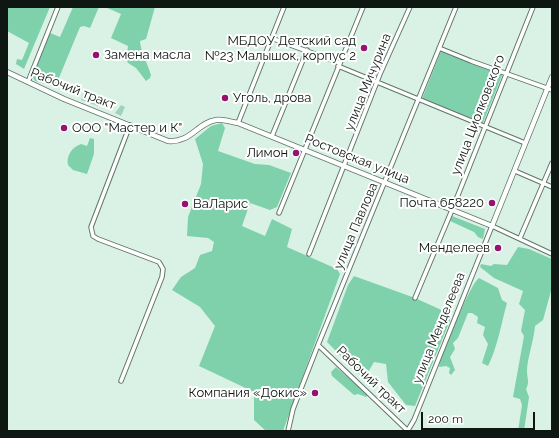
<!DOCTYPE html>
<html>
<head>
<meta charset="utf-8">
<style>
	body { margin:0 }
	#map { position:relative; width:559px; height:438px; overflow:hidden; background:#daf2e5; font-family:Raleway,sans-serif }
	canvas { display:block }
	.frame { position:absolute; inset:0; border:8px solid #0e1712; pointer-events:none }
	.scale { position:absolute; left:421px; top:412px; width:114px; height:18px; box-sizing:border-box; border:2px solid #0e1712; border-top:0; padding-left:5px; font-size:12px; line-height:14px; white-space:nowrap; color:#0e1712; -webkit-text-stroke:3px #fff; paint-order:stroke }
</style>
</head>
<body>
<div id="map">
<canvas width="559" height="438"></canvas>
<div class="frame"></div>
<div class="scale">200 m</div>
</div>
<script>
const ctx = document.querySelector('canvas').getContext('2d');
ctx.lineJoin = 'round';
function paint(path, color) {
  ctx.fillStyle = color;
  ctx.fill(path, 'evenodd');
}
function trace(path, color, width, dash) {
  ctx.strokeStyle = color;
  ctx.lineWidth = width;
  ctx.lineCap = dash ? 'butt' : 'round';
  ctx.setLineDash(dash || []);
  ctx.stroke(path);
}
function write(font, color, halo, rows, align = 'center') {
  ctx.font = font + ' Raleway,sans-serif';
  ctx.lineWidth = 4;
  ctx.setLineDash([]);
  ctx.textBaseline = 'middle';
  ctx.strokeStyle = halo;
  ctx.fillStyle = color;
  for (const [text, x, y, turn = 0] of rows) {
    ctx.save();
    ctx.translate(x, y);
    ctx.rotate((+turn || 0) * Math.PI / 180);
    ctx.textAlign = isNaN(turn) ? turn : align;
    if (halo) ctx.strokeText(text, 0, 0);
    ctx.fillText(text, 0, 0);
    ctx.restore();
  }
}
const green = new Path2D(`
	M 84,91 L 100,97 L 98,106 L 81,100 Z
	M 121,105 L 125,107 L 121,116 L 115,113 Z`);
const forest = new Path2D(`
	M 7,7 L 50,7 L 24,69 L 16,64 L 17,59 L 22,60 L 29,43 L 7,31 Z
	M 73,7 L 99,7 L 90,28 L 84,26 L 80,27 L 56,85 L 45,84 L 35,81 L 32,76 L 48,36 L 50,33 L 60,37 Z
	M 105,7 L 155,7 L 146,39 L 140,41 C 140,49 148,65 151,75 L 150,78 L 146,81 L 136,68 L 128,63 L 126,59 L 128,46 L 111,38 L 121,14 Z
	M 441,51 L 503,73 L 483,123 L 422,99 Z
	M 222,123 L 225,128 L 218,151 L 255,164 L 269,165 L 291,173 L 277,207 L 270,210 L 250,203 L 242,226 L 265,236 L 272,219 L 292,229 L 287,247 L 337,269 L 340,274 L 283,431 L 266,431 L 254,420 L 254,392 L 199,366 L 215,326 L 200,307 L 172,290 L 181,277 L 195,268 L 200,255 L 212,251 L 214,242 L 208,238 L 187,236 L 188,217 L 201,184 L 203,164 L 195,139 L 211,126 Z
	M 90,138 L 94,139 L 94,154 L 87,174 L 73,170 L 68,165 C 66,156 72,147 81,144 L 87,146 Z
	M 452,216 L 485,229 L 483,239 L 478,237 L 474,232 L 450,221 Z
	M 518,247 L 529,249 L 552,259 L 551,291 L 543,320 L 535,326 C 534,340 527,359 527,371 C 527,379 530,382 526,389 L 529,397 L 524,431 L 518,431 L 522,405 L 520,399 L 513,397 L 524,336 L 521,331 L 525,310 L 519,304 L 523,291 L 494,278 L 480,267 L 481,264 L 491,266 L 494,264 L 507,265 Z
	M 354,276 L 415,298 L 448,313 L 451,318 L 415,406 L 406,405 L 388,382 L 386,364 L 374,362 L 364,379 L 327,342 L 348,285 Z
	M 479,278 L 498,288 L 502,300 L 507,303 C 501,324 498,346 488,366 L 482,363 L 488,344 L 483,335 L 485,327 L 477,323 L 478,317 L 472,313 L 468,313 L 458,338 L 453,343 L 455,349 L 450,357 L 455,370 L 451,375 L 449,373 L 450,368 L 446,366 L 439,367 L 440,362 C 445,348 470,284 479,278 Z
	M 336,367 L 368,395 L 366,397 L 358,394 L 354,395 L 332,376 L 331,372 Z`);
const minor = new Path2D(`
	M 271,38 L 340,63
	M 439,48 L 471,61 L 552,90
	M 338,66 L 525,143
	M 28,82 L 58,7
	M 238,123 L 284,7
	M 272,136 L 307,50
	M 515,171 L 552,187
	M 279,213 L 363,7
	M 520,238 L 552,163
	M 309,254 L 380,74 L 410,7
	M 415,298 L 452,210 L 533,7
	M 318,345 L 408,431
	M 121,381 L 162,277 L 163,269 L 159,262 L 98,239 L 93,236 L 91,227 L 130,125
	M 408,430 L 414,420 L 492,226 L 552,254
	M 288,431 L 293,409 L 318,345 L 456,7`);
const tertiary = new Path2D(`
	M 7,72 L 64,99 L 168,141 C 191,143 197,123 216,120 C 223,119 231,122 238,123 L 492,226 L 552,77`);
const markers = [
	[364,48,4,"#931470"],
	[96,55,4,"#931470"],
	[225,98,4,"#931470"],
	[64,128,4,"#931470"],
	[296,153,4,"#931470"],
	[492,203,4,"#931470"],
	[185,204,4,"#931470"],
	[498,248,4,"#931470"],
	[315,393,4,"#931470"]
];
const poiNames = [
	["МБДОУ Детский сад",356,41],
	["№23 Малышок, корпус 2",356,56],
	["Замена масла",104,55,"left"],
	["Уголь, дрова",233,98,"left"],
	["ООО \"Мастер и К\"",72,128,"left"],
	["Лимон",288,153],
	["Почта 658220",484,203],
	["ВаЛарис",193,204,"left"],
	["Менделеев",490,248],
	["Компания «Докис»",307,393]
];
const streetNames = [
	["улица Мичурина",368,82,-68],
	["Рабочий тракт",73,89,22],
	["улица Циолковского",478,115,-69],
	["Ростовская улица",357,159,22],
	["улица Павлова",356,226,-67],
	["улица Менделеева",439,328,-68],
	["Рабочий тракт",371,380,44]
];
paint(green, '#a0d4ba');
paint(forest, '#7fd1ab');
trace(minor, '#60756a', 5.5);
trace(tertiary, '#60756a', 6);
trace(minor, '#fff', 3.5);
trace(tertiary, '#fff', 4.5);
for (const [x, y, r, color] of markers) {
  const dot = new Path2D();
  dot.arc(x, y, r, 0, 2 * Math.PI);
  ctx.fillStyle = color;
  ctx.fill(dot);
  trace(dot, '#fff', 1.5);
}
write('13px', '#0e1712', '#fff', poiNames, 'right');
write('13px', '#0e1712', '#fff', streetNames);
</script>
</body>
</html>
